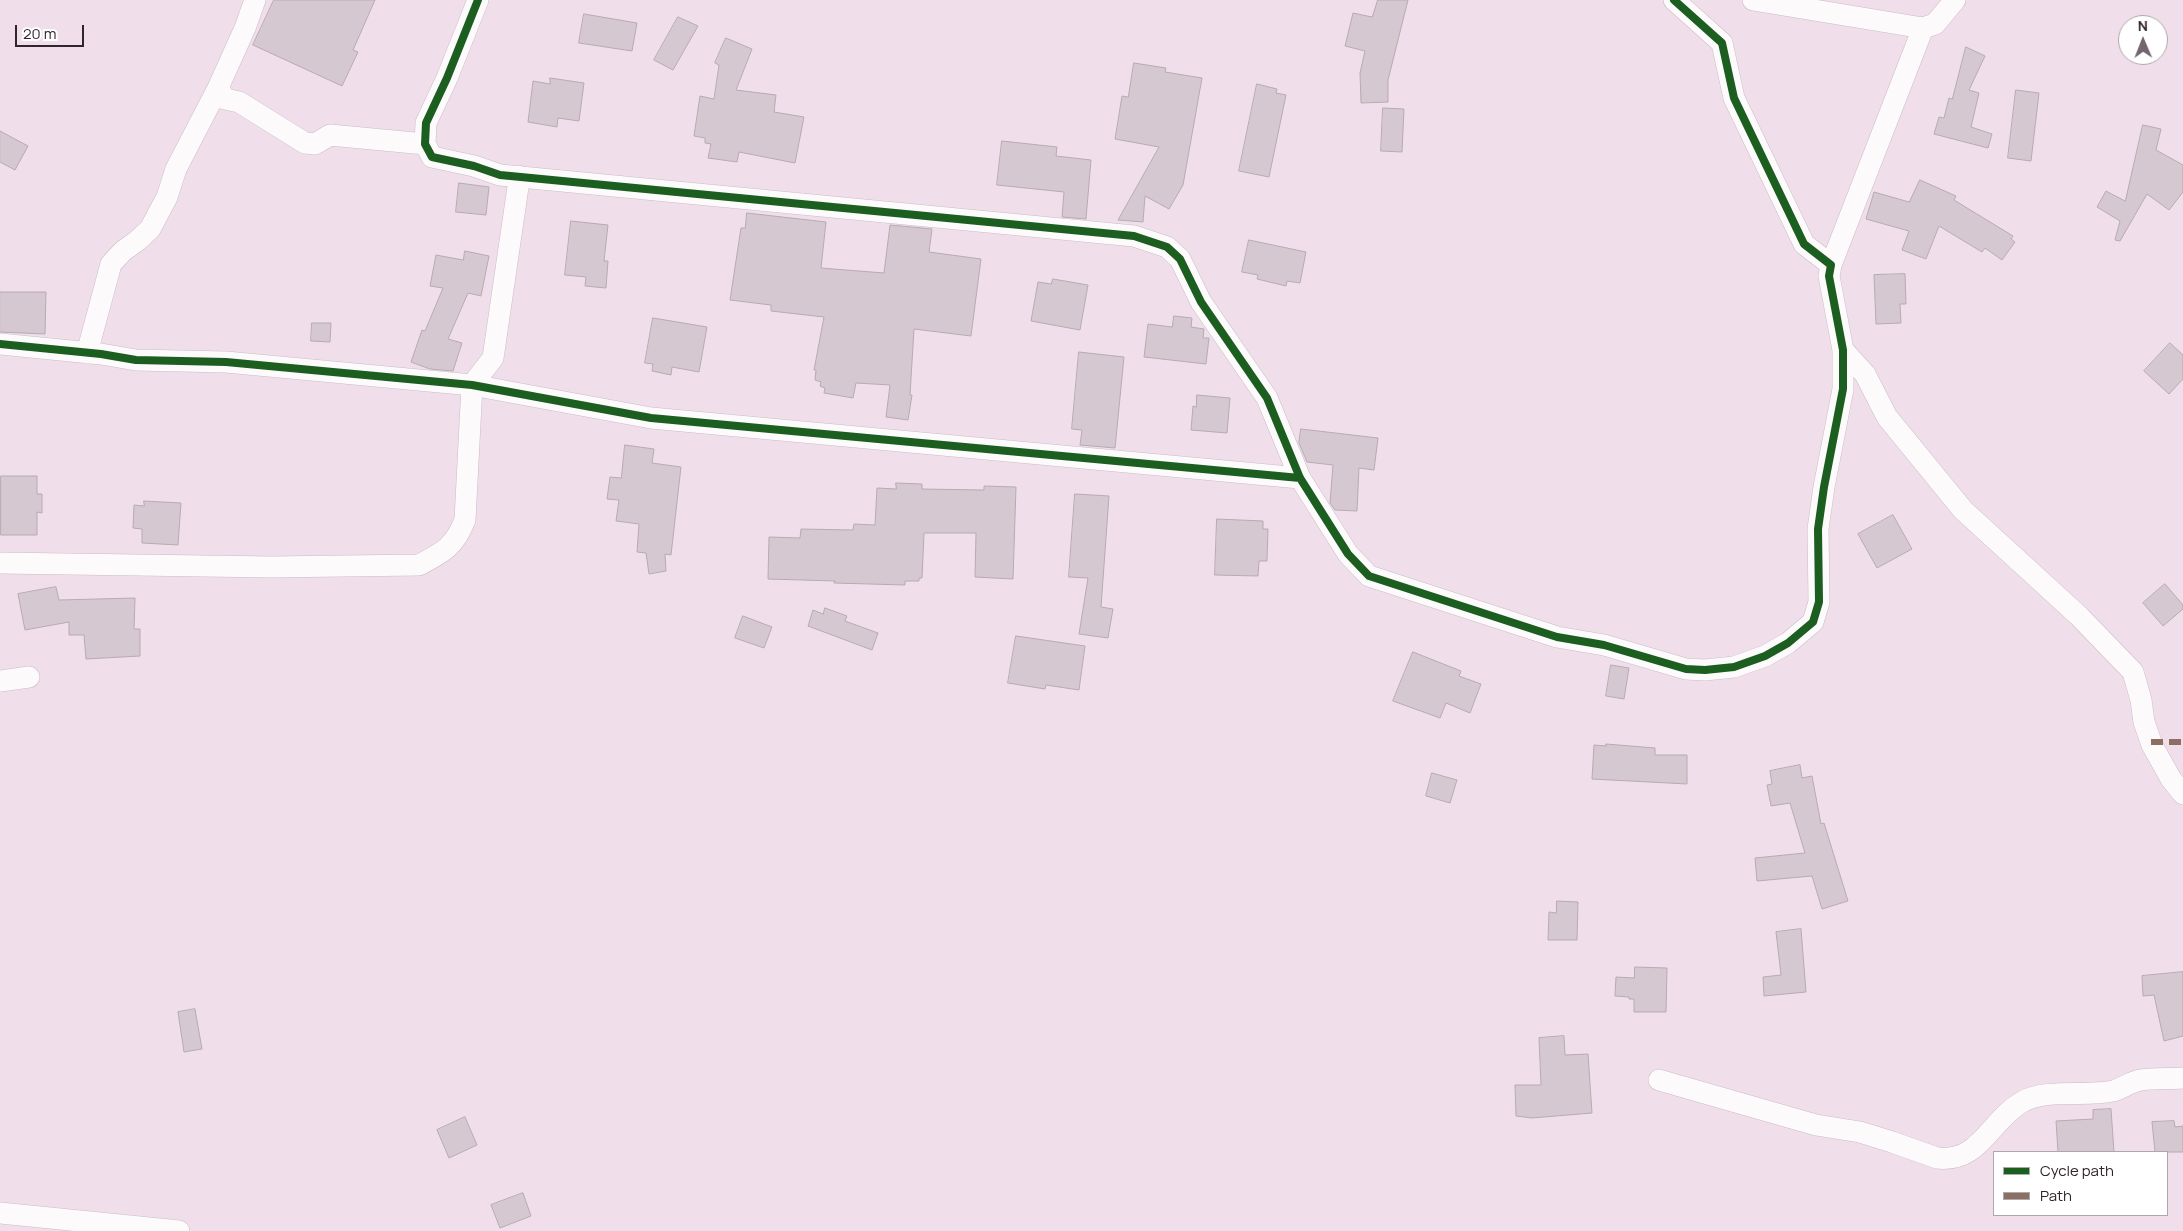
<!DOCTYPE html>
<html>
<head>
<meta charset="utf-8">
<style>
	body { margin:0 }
	#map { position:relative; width:2183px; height:1231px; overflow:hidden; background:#f0dfea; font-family:Manrope,sans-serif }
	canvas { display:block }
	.legend { position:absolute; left:1993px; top:1151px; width:175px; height:65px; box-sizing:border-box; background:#fff; border:1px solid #aca8ab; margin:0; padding:6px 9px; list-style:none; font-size:15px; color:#30252c }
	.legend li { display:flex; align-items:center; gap:10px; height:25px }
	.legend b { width:25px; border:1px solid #aca8ab }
	.north { position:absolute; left:2118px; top:15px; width:50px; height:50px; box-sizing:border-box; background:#fff; border:1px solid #aca8ab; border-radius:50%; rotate:359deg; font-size:14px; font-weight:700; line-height:20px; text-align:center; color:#30252c }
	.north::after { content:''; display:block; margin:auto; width:18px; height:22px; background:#73666e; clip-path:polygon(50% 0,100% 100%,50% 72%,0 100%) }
	.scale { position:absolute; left:15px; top:25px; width:69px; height:22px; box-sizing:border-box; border:2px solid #30252c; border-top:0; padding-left:6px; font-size:15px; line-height:18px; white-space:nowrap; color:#30252c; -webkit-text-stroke:4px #fff; paint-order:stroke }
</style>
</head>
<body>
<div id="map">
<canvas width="2183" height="1231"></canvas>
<ul class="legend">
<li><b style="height:6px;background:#1b5e20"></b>Cycle path</li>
<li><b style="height:6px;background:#8d6e63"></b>Path</li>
</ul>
<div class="north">N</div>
<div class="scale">20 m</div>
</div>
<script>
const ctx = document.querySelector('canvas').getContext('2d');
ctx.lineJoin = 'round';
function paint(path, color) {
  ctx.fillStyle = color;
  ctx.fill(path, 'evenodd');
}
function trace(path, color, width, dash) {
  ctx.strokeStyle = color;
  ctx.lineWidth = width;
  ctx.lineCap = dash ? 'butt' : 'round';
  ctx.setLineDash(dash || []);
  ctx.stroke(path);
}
const building = new Path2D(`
	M 274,0 L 375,0 L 353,50 L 358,52 L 342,86 L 253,45 Z
	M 1378,0 L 1408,0 L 1388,80 L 1388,102 L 1361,103 L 1360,73 L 1365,51 L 1345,46 L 1353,13 L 1372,17 Z
	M 584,14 L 637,23 L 632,51 L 579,43 Z
	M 678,17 L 698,26 L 673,70 L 654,60 Z
	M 726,38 L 752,49 L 736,90 L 776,95 L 774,112 L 804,117 L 795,163 L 739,152 L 737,162 L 708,158 L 711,144 L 705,143 L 705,138 L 694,136 L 700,96 L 714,99 L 719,65 L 715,63 Z
	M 1966,47 L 1985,56 L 1969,90 L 1979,93 L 1971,127 L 1992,134 L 1988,148 L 1934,134 L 1939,117 L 1944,118 L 1949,98 L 1952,99 Z
	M 1134,63 L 1166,68 L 1165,72 L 1202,78 L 1183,185 L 1169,209 L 1145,196 L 1143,222 L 1118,220 L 1159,147 L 1115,139 L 1122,96 L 1128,97 Z
	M 550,78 L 584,83 L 579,121 L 558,118 L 557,127 L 528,122 L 533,81 L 550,84 Z
	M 1257,84 L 1277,89 L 1276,93 L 1286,95 L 1269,177 L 1239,171 Z
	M 2016,90 L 2039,93 L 2031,161 L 2008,158 Z
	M 1383,108 L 1404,109 L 1402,152 L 1381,151 Z
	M 2143,125 L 2161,129 L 2156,150 L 2183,165 L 2183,192 L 2169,210 L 2147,194 L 2120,241 L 2115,240 L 2120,221 L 2097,207 L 2106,191 L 2125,201 Z
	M 0,131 L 28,146 L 15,170 L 0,162 Z
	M 1002,141 L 1057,147 L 1056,156 L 1091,160 L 1086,219 L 1062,217 L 1064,192 L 997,185 Z
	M 1920,180 L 1956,196 L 1954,200 L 2013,236 L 2011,239 L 2015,242 L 2002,260 L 1985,248 L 1982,252 L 1939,226 L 1926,259 L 1902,250 L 1909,231 L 1866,219 L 1874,192 L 1909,202 Z
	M 459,183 L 489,187 L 486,215 L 456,212 Z
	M 747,213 L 826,222 L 821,268 L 884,273 L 890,225 L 932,229 L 929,252 L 981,259 L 971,336 L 914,329 L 910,395 L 912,395 L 908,420 L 886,417 L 890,385 L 856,383 L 853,398 L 824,393 L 825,388 L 820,386 L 821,382 L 815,380 L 816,370 L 814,370 L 824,317 L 771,311 L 771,305 L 730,300 L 741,228 L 745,228 Z
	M 571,221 L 608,225 L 604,261 L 608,261 L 606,288 L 585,286 L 586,277 L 565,275 Z
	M 1249,240 L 1306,252 L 1300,283 L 1287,281 L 1286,286 L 1257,279 L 1258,275 L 1242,272 Z
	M 465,251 L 489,256 L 481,296 L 468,293 L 448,339 L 462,343 L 453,371 L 430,369 L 411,362 L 422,330 L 425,331 L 443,288 L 430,286 L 436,255 L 463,260 Z
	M 1905,274 L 1906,304 L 1900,304 L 1901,323 L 1876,324 L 1874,275 Z
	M 1053,279 L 1088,285 L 1080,330 L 1031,321 L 1038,282 L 1051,284 Z
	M 0,292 L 46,292 L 45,334 L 0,332 Z
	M 1174,316 L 1192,318 L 1191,327 L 1204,329 L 1203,338 L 1209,338 L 1206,364 L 1144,357 L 1148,324 L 1172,327 Z
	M 653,318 L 707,327 L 699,372 L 672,367 L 671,375 L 652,371 L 653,364 L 645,363 Z
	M 312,323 L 331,323 L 330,342 L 311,341 Z
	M 2170,343 L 2183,355 L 2183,379 L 2169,394 L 2144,371 Z
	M 1079,352 L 1124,357 L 1115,448 L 1080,445 L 1082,430 L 1072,429 Z
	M 1197,395 L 1230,398 L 1227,433 L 1191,430 L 1193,406 L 1196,407 Z
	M 1301,429 L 1378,438 L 1374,470 L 1359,468 L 1357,511 L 1335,510 L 1330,503 L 1333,465 L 1307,462 L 1299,443 Z
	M 625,445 L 654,449 L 652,463 L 681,467 L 671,555 L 665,554 L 666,571 L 649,574 L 646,553 L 637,552 L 639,524 L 616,521 L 619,500 L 607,499 L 610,477 L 621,478 Z
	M 1,476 L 37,476 L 37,494 L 42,494 L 42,513 L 37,512 L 37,535 L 1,535 Z
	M 896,483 L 922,484 L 922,489 L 984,490 L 984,486 L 1016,487 L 1013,579 L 975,577 L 976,533 L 924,533 L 922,578 L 919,578 L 919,581 L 905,581 L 905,585 L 834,583 L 835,581 L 768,579 L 769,537 L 800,538 L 801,529 L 853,530 L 854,524 L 875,525 L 877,488 L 896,489 Z
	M 1075,494 L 1109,496 L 1101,607 L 1113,609 L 1108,638 L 1079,634 L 1088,578 L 1069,577 Z
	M 144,501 L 181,503 L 178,545 L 142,543 L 142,529 L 133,528 L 134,505 L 144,506 Z
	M 1893,515 L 1912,549 L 1877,568 L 1858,534 Z
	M 1217,519 L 1263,521 L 1263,529 L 1268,529 L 1267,561 L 1259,561 L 1258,576 L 1215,575 Z
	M 2165,584 L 2183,605 L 2183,609 L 2163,626 L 2143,603 Z
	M 56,587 L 59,600 L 135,598 L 134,629 L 140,629 L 140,656 L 86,659 L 84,635 L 69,635 L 69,622 L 25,630 L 18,594 Z
	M 825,608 L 847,616 L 845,621 L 878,633 L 872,650 L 808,626 L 813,610 L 823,614 Z
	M 743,616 L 772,627 L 764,648 L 735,638 Z
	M 1016,636 L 1085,646 L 1079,690 L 1046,685 L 1045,689 L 1008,683 Z
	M 1413,652 L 1461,671 L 1459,676 L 1481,684 L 1470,713 L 1446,703 L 1440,718 L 1393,701 Z
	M 1611,665 L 1629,668 L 1624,699 L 1606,696 Z
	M 1606,744 L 1655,748 L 1655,755 L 1687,755 L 1687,784 L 1592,779 L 1594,745 L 1606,746 Z
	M 1800,765 L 1802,778 L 1812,776 L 1821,824 L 1824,823 L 1848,901 L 1822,909 L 1812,876 L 1757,881 L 1755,858 L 1805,853 L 1790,803 L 1771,806 L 1767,785 L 1772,784 L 1770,771 Z
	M 1432,773 L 1457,780 L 1450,803 L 1426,796 Z
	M 1557,901 L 1578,902 L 1577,940 L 1548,940 L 1549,912 L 1556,913 Z
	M 1801,929 L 1806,992 L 1764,996 L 1763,977 L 1781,975 L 1776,932 Z
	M 1635,967 L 1667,968 L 1666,1012 L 1634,1012 L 1634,999 L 1629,999 L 1629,997 L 1615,996 L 1616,977 L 1634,978 Z
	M 2183,972 L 2183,1036 L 2164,1041 L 2154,995 L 2143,996 L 2142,976 Z
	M 195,1009 L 202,1049 L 184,1052 L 178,1012 Z
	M 1564,1036 L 1565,1055 L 1588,1054 L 1592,1113 L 1532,1118 L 1516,1116 L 1515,1085 L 1541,1085 L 1539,1038 Z
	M 2111,1109 L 2114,1152 L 2058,1152 L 2056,1121 L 2093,1119 L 2093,1110 Z
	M 465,1117 L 477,1145 L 449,1158 L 437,1130 Z
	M 2174,1121 L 2175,1127 L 2183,1126 L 2183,1152 L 2155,1152 L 2152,1122 Z
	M 523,1193 L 531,1216 L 500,1228 L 491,1205 Z`);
const minor = new Path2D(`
	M 478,0 L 447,78 L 426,123 L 425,144 L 432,157 L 474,166 L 500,175 L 1134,236 L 1167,247 L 1180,259 L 1201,302 L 1267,398 L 1300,478 L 1348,554 L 1369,576 L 1557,637 L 1604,645 L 1686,669 L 1705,670 L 1734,667 L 1765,656 L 1788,643 L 1813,622 L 1819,602 L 1818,529 L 1824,487 L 1843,389 L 1843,350 L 1829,276 L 1831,265 L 1804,244 L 1734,98 L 1722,43 L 1674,0
	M 1753,0 L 1923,28 L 1935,24 L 1955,0
	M 218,88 L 225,99 L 239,102 L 305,143 L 315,144 L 330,135 L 425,144
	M 1831,265 L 1923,28
	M 0,344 L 101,354 L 136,360 L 226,362 L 472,385 L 651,418 L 1300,478
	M 1843,350 L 1865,374 L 1887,417 L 1963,510 L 2079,616 L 2133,672 L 2141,700 L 2144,722 L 2152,745 L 2171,779 L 2183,794
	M 87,353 L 111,264 L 123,251 L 137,241 L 150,229 L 167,197 L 176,169 L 218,88 L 245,28 L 255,0
	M 0,563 L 272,567 L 419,565 C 444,552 454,547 465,520 L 472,385 L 493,358 L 518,187 L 518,176
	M 0,681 L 29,677
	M 1659,1080 L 1816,1125 L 1860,1132 L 1892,1142 L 1937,1158 C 1980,1163 1990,1120 2022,1102 C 2046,1088 2086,1097 2113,1091 C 2122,1089 2131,1081 2141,1080 C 2155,1078 2169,1079 2183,1078
	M 0,1213 L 179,1231`);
const quiet = new Path2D(`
	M 2151,742 L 2183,742`);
const cycleway = new Path2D(`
	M 478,0 L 447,78 L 426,123 L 425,144 L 432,157 L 474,166 L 500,175 L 1134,236 L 1167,247 L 1180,259 L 1201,302 L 1267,398 L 1300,478 L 1348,554 L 1369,576 L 1557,637 L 1604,645 L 1686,669 L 1705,670 L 1734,667 L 1765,656 L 1788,643 L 1813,622 L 1819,602 L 1818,529 L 1824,487 L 1843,389 L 1843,350 L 1829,276 L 1831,265 L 1804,244 L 1734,98 L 1722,43 L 1674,0
	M 0,344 L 101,354 L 136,360 L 226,362 L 472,385 L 651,418 L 1300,478`);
paint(building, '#d5c8d0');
trace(building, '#b7aab2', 1);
trace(minor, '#c9bcc4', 22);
trace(minor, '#fdfafc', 21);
trace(quiet, '#8d6e63', 6, [12, 6]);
trace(cycleway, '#1b5e20', 8);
</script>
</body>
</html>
